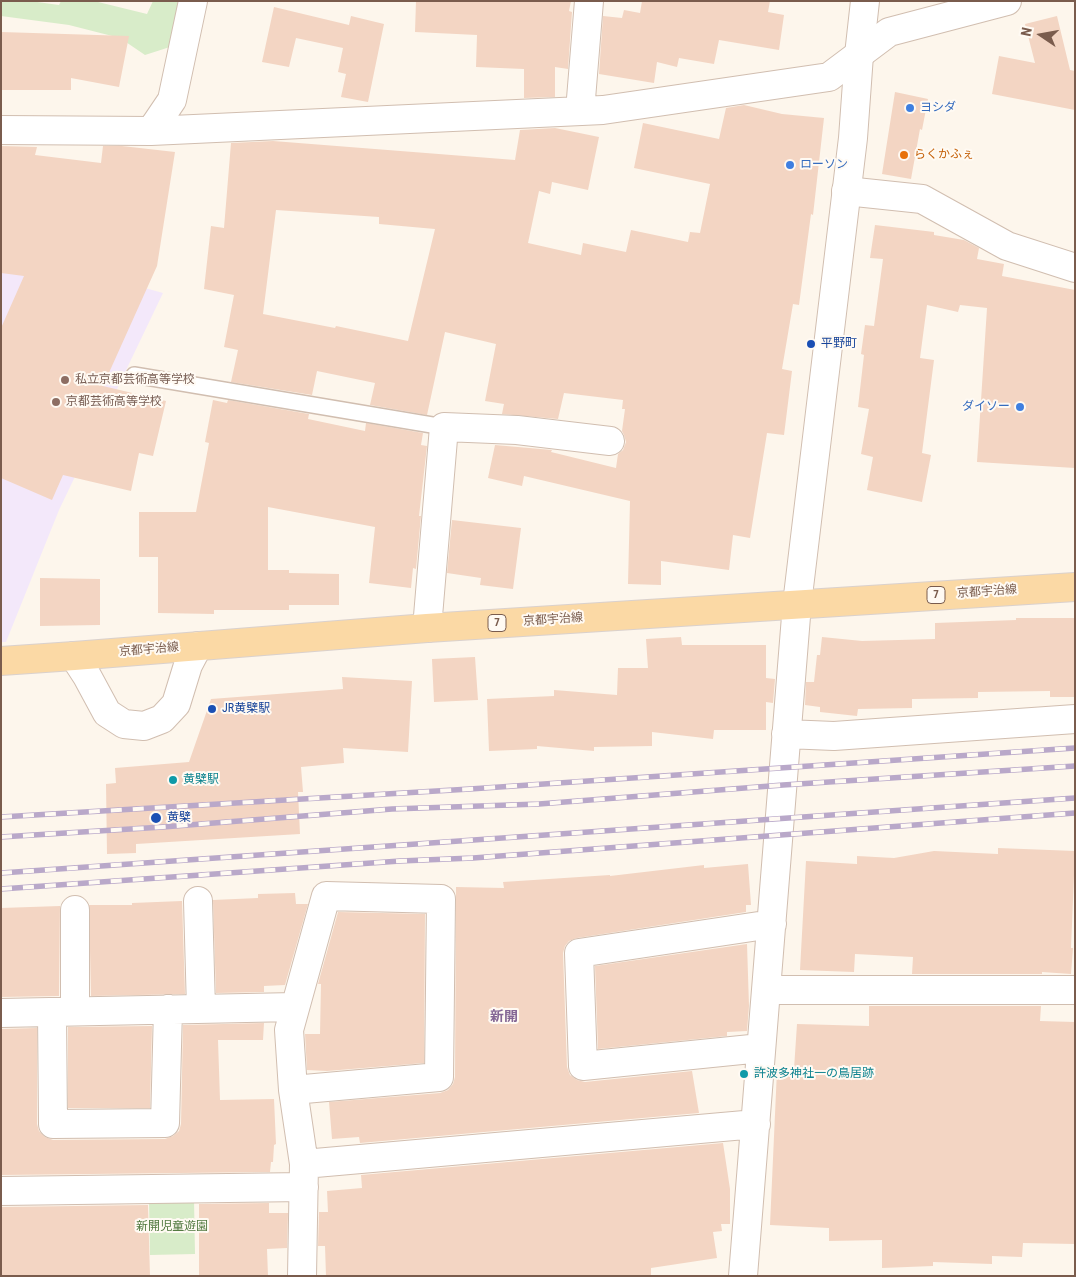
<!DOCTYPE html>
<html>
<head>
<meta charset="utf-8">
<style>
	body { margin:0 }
	#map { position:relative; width:1076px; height:1277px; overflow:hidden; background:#fdf6ec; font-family:"Roboto Condensed",sans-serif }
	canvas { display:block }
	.frame { position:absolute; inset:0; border:2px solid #7a5c4d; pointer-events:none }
	.north { position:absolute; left:1016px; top:10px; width:50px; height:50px; -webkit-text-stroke:4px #fffaf3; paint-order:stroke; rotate:282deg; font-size:14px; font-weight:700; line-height:20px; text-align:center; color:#7a5c4d }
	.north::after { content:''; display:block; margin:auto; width:18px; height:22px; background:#7a5c4d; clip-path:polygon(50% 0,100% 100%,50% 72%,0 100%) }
</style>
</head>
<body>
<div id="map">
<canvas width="1076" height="1277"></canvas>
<div class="frame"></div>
<div class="north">N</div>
</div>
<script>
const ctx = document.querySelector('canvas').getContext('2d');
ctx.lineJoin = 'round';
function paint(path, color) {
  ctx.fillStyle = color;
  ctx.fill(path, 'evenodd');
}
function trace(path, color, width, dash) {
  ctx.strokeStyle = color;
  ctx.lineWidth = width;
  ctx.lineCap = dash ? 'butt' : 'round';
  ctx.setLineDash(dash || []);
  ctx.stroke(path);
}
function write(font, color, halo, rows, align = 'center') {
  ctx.font = font + ' "Roboto Condensed","Noto Sans JP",sans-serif';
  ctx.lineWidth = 4;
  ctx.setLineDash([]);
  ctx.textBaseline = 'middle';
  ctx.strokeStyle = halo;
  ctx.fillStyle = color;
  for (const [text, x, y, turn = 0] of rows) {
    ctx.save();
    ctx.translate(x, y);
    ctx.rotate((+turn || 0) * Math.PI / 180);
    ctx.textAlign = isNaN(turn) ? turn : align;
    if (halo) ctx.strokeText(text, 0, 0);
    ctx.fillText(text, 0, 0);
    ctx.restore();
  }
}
const education = new Path2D(`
	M 1,267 L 102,276 L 163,293 L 59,510 L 6,642 L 1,642 Z`);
const green = new Path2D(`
	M 1,1 L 30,1 L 59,5 L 61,1 L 94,1 L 147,14 L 153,1 L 181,1 L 173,46 L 145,55 L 120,38 L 69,25 L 1,16 Z
	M 194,1199 L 195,1254 L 150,1255 L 149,1200 Z`);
const building = new Path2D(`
	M 416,1 L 571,1 L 569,11 L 572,12 L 568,69 L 555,67 L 555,97 L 524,98 L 524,69 L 476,67 L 477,35 L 415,32 Z
	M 642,1 L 770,1 L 768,12 L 784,15 L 779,50 L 719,40 L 714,64 L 679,58 L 677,67 L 657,62 L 654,83 L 599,74 L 603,16 L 622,18 L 624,10 L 640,13 Z
	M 274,7 L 349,25 L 351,16 L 384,24 L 368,102 L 341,97 L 346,74 L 338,72 L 343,48 L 296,38 L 289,67 L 262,62 Z
	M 1057,16 L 1070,70 L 1075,71 L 1075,110 L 992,94 L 999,56 L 1035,63 L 1025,24 Z
	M 1,32 L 129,36 L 119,87 L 71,78 L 71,90 L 1,90 Z
	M 895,92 L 928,99 L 922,130 L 920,129 L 911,179 L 882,174 Z
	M 744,105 L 782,114 L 824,118 L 813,215 L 811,214 L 799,305 L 793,304 L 782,369 L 792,371 L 784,435 L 767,433 L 750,538 L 733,535 L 729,570 L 661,561 L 661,585 L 628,584 L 630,501 L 524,476 L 522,486 L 488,478 L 495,445 L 552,450 L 551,452 L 616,468 L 618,454 L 623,450 L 626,442 L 624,435 L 622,431 L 625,409 L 622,409 L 623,400 L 564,393 L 558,419 L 502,414 L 504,404 L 485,401 L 496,344 L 445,332 L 427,415 L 370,405 L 375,383 L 317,371 L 312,395 L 231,382 L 238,350 L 224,347 L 234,295 L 204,289 L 211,226 L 224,228 L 231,143 L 273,141 L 515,160 L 520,130 L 555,128 L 599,137 L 588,190 L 552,182 L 550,194 L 539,191 L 528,243 L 581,255 L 583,243 L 626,252 L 631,230 L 688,242 L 690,232 L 700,233 L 710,184 L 634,168 L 643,123 L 719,139 L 726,108 ZM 276,210 L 379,217 L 379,224 L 435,229 L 408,341 L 336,326 L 335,328 L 263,314 Z
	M 1,146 L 37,147 L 35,155 L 101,163 L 103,146 L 122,146 L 175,152 L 157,266 L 103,386 L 166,401 L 153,456 L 139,453 L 131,491 L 63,475 L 52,500 L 1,478 L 1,328 L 24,276 L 1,273 Z
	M 875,225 L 934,232 L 934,235 L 964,240 L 979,248 L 977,259 L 1004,264 L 1002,276 L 1075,290 L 1075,468 L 977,462 L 987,308 L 960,305 L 958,312 L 927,305 L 920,358 L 934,360 L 922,453 L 931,455 L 922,502 L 867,490 L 873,457 L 861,454 L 869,409 L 858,407 L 864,355 L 861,354 L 865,325 L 874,326 L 883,259 L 870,258 Z
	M 213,400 L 227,403 L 228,400 L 309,414 L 308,419 L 365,431 L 366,423 L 423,433 L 421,445 L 427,446 L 419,516 L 421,516 L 416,569 L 413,568 L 411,588 L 369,583 L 375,527 L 268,507 L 268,570 L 289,570 L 289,573 L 339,574 L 339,605 L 289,605 L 289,610 L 214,610 L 214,614 L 158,613 L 158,557 L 139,557 L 139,512 L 196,512 L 209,443 L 205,442 Z
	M 452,520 L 521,528 L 513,589 L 480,585 L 481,578 L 447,573 Z
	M 40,578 L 100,579 L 100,625 L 40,626 Z
	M 1016,618 L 1075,618 L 1075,697 L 1050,697 L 1050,691 L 978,692 L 978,698 L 912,699 L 912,708 L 858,709 L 857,716 L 820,712 L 820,707 L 805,705 L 806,682 L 814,682 L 817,655 L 820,655 L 822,637 L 862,641 L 935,639 L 935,623 L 1016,620 Z
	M 681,637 L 682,645 L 766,645 L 766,678 L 775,679 L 773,703 L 766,702 L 766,730 L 714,730 L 713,739 L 652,732 L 652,746 L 594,747 L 594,751 L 537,746 L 537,749 L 489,751 L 487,699 L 554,696 L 554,690 L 617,695 L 618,668 L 648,668 L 646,639 Z
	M 475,657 L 478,700 L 434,702 L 432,659 Z
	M 342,677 L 412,681 L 408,752 L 343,748 L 344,763 L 301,767 L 303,792 L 298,792 L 300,834 L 136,844 L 136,853 L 107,854 L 106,784 L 116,783 L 115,768 L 189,762 L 211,699 L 343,689 Z
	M 998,848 L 1075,851 L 1071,948 L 1073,948 L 1071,974 L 1042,972 L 1042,974 L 912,974 L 913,957 L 855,954 L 854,972 L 800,970 L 806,861 L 857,864 L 857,856 L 894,858 L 934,851 L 998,854 Z
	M 748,864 L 751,905 L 746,905 L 746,912 L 577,938 L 569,941 L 565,946 L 563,953 L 567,1067 L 570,1075 L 577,1080 L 585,1082 L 692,1071 L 699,1113 L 360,1143 L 359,1137 L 332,1139 L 329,1102 L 440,1093 L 448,1090 L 453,1084 L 455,1077 L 456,887 L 504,888 L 503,882 L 610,875 L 610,876 L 704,865 L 704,868 Z
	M 295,893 L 296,904 L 308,904 L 285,985 L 264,986 L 264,992 L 216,993 L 213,900 L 258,898 L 258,894 Z
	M 182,901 L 185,994 L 91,996 L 89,905 L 132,905 L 132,903 Z
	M 60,906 L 59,996 L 1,997 L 1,908 Z
	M 338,912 L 425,914 L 424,1063 L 327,1071 L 307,1070 L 305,1034 L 320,1034 L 321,984 L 318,984 Z
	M 747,944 L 749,1006 L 747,1031 L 727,1032 L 727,1036 L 598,1049 L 595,966 Z
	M 869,1006 L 1041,1006 L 1040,1021 L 1075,1022 L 1075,1244 L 1023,1243 L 1022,1257 L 992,1256 L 992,1264 L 933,1262 L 933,1266 L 882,1268 L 882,1240 L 829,1241 L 829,1228 L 770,1225 L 777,1070 L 794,1069 L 797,1024 L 869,1026 Z
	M 264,1023 L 263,1040 L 218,1040 L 220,1100 L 274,1099 L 276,1144 L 274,1145 L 273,1162 L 271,1162 L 270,1172 L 1,1175 L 1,1029 L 37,1028 L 37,1124 L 39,1131 L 45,1137 L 53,1140 L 165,1139 L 173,1136 L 179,1131 L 181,1124 L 183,1025 Z
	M 152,1026 L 150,1108 L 68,1108 L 68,1027 Z
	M 723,1143 L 730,1189 L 730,1224 L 721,1224 L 722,1231 L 713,1232 L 717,1258 L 651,1268 L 651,1276 L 326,1276 L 325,1246 L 318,1246 L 319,1212 L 328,1212 L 327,1191 L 362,1188 L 361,1175 Z
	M 269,1203 L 269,1213 L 288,1213 L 287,1248 L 267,1249 L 268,1276 L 199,1276 L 199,1204 Z
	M 148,1205 L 150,1276 L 1,1276 L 1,1207 Z`);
const service = new Path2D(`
	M 134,375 L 444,427`);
const minor = new Path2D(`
	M 580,111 L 589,1
	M 1,130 L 151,131 L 603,110 L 829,77 L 889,32 L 1007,1
	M 151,131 L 172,100 L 193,1
	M 846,191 L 922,199 L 1007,246 L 1075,268
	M 427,628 L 444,427 L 517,430 L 610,441
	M 74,656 L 87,676 L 107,713 L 124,724 L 144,726 L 162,719 L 176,704 L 188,665 L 198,646
	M 786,734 L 834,736 L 1075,719
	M 198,901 L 201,1009
	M 75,910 L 75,1011
	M 766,990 L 1075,990
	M 52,1012 L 53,1124 L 165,1123 L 168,1009
	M 1,1013 L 295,1007
	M 761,1048 L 583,1066 L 579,953 L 772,924
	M 293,1090 L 439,1077 L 441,899 L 326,896 L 289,1030 L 293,1090 L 304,1164 L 302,1276
	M 304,1164 L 756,1124
	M 1,1191 L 304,1187
	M 743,1276 L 797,604`);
const tertiary = new Path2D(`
	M 797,604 L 853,138 L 859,55 L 865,1`);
const primary = new Path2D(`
	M 1,661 L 74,656 L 427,628 L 1075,587`);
const rail = new Path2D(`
	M 1,817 L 470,789 L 1075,748
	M 1,837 L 163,827 L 392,809 L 539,804 L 783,785 L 1075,766
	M 1,873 L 1075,798
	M 1,889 L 400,861 L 473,858 L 607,848 L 1075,813`);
const markers = [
	[910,108,5,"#3f7fe0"],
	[904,155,5,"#e8710a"],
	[790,165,5,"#3f7fe0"],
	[811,344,5,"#1a4fb4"],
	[65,380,5,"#8d6e63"],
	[56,402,5,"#8d6e63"],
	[1020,407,5,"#3f7fe0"],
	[212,709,5,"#1a4fb4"],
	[173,780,5,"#0f9aa8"],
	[156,818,6,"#1a4fb4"],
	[744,1074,5,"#0f9aa8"]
];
const shields = [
	[936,595,18],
	[497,623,18]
];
const shieldNames = [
	["7",936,595],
	["7",497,623]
];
const shopNames = [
	["ヨシダ",920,108],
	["ローソン",800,165],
	["ダイソー",1010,407,"right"]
];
const foodNames = [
	["らくかふぇ",914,155]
];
const transitNames = [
	["平野町",821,344],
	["JR黄檗駅",222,709],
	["黄檗",167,818]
];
const educationNames = [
	["私立京都芸術高等学校",75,380],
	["京都芸術高等学校",66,402]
];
const streetNames = [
	["京都宇治線",987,592,-4],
	["京都宇治線",553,620,-4],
	["京都宇治線",149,650,-5]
];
const cultureNames = [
	["黄檗駅",183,780],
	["許波多神社一の鳥居跡",754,1074]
];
const parkNames = [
	["新開児童遊園",172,1227]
];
const neighbourhoodNames = [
	["新開",504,1017]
];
paint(education, '#f3e8fa');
paint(green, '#d8ecc9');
paint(building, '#f3d5c3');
trace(service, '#d1beb0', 18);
trace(minor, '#d1beb0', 30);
trace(tertiary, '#d1beb0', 30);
trace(primary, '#dad1cd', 30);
trace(service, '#fff', 15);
trace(minor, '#fff', 28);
trace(tertiary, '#fff', 28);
trace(primary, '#fbd9a5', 28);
trace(rail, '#b9a8c9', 5.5);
trace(rail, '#fffaf3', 4, [11]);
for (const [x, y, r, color] of markers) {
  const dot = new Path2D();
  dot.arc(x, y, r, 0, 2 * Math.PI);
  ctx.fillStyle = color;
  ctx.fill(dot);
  trace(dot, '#fffaf3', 2);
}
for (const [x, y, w] of shields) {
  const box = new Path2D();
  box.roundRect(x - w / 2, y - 8.5, w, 17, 4);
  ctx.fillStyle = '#fffaf3';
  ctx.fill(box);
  trace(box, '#7a5c4d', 1);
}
write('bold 11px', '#7a5c4d', null, shieldNames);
write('12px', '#366cbe', '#fffaf3', shopNames, 'left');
write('12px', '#c56008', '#fffaf3', foodNames, 'left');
write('12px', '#164399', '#fffaf3', transitNames, 'left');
write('12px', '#785e54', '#fffaf3', educationNames, 'left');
write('12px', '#7a5c4d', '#fffaf3', streetNames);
write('12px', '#0d838f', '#fffaf3', cultureNames, 'left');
write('12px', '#537a41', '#fffaf3', parkNames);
write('bold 14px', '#846695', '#fffaf3', neighbourhoodNames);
</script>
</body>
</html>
